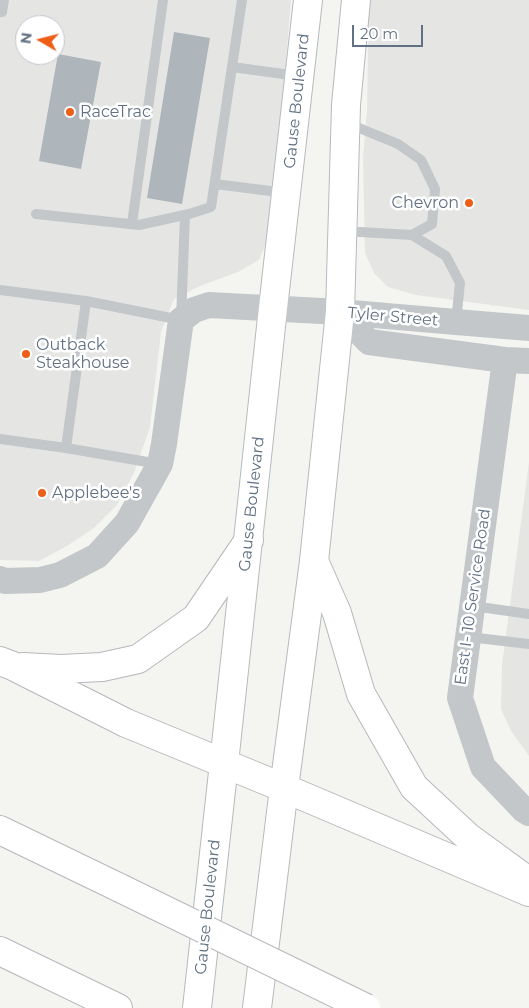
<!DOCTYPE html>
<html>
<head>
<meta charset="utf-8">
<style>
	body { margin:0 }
	#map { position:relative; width:529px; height:1008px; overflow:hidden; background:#f4f5f0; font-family:Montserrat,sans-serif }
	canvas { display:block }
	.north { position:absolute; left:15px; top:15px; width:50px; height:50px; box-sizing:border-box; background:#fff; border:1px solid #c0c6cd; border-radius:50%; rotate:278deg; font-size:14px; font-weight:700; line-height:20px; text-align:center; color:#617183 }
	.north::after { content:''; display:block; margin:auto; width:18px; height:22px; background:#ee5e17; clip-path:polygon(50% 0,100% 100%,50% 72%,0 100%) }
	.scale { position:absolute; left:352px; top:25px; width:71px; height:22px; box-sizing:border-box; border:2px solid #617183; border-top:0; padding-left:6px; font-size:15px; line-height:18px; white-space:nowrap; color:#617183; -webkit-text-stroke:4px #fff; paint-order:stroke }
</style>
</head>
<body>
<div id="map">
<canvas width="529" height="1008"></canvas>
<div class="north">N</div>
<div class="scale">20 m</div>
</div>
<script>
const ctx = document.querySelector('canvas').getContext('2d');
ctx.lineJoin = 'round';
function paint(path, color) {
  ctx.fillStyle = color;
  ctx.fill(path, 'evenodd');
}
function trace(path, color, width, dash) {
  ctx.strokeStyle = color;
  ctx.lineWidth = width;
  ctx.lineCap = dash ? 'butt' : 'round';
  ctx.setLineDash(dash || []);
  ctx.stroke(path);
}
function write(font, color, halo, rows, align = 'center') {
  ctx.font = font + ' Montserrat,sans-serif';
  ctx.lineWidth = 5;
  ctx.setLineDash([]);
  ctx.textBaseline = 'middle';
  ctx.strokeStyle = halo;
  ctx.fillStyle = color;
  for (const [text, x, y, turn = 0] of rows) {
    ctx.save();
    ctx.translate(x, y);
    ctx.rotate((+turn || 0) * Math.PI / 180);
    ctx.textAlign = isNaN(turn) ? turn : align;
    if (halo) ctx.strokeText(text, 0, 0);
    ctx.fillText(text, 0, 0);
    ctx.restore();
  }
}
const built = new Path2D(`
	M 0,0 L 291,0 L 274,206 L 270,234 L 259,260 L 238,272 L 200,286 L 174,299 L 161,332 L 150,427 L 134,473 L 117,505 L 94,528 L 67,546 L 39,561 L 0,560 ZM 25,25 L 55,25 L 55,55 L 25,55 Z
	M 369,0 L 529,0 L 529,310 L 416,295 L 388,287 L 374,273 L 365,253 L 363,157 L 367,109 Z
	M 529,462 L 529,756 L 511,731 L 501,709 L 502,665 Z`);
const building = new Path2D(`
	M 174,32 L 210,38 L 182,204 L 147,198 Z
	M 58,54 L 101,62 L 81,169 L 39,161 Z`);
const service = new Path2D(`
	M 0,12 L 2,12 L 4,0
	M 232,67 L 298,76
	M 215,184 L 286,193
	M 36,214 L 139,225 L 189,214 L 211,207 L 242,0
	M 132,224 L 163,0
	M 343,231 L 412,235 L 432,224 L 435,189 L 421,160 L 398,144 L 347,123
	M 412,235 L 446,256 L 460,283 L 456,322
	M 0,290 L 86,301 L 66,448
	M 86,301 L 181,320 L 185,215
	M 0,439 L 66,448 L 159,464
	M 473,606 L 529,614
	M 469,637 L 529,644`);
const tertiary = new Path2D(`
	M 340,312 L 369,342 L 505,360 L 529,361
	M 505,360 L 460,698 L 483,767 L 524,810 L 529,813
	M 0,579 L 5,581 L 40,580 L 60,575 L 97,556 L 127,523 L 160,464 L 164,444 L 181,320 L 194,310 L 209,305 L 340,312 L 456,322 L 529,328`);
const secondary = new Path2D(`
	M 224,763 L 273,308 L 308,0
	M 284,788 L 314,561 L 340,312 L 346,105 L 356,0`);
const primary = new Path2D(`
	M 197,1008 L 224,763
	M 257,1008 L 284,788`);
const motorway = new Path2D(`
	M 314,561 L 337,613 L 361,694 L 414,787 L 468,837 L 524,878
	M 0,661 L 13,666 L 126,723 L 284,788 L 529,892
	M 23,667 L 61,669 L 102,667 L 138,659 L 196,618 L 249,540
	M 0,830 L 120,888
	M 0,951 L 118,1008`);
const motorwayBridge = new Path2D(`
	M 120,888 L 366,1008`);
const markers = [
	[70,112,5,"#ee5e17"],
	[469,203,5,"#ee5e17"],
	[26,354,5,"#ee5e17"],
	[42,493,5,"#ee5e17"]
];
const streetNames = [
	["Gause Boulevard",297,101,-84],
	["Tyler Street",393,317,5],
	["Gause Boulevard",252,504,-84],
	["East I- 10 Service Road",473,597,-82],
	["Gause Boulevard",208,907,-84]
];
const poiNames = [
	["RaceTrac",80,112],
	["Chevron",459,203,"right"],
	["Outback",36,345],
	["Steakhouse",36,363],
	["Applebee's",52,493]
];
paint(built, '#e5e6e4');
paint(building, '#aeb5bb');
trace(secondary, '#b5babf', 30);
trace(primary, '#b6babe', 30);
trace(motorway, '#b5b8bc', 30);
trace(service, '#c3c7ca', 10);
trace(tertiary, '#c3c7ca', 26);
trace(secondary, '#fff', 28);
trace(primary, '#fff', 28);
trace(motorway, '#fff', 28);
trace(motorwayBridge, '#b5b8bc', 30, []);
trace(motorwayBridge, '#fff', 28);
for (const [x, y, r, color] of markers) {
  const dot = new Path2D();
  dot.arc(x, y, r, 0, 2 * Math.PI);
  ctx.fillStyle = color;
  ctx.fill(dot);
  trace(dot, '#fff', 2);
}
write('16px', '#617183', '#fff', streetNames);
write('16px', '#617183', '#fff', poiNames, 'left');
</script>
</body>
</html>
